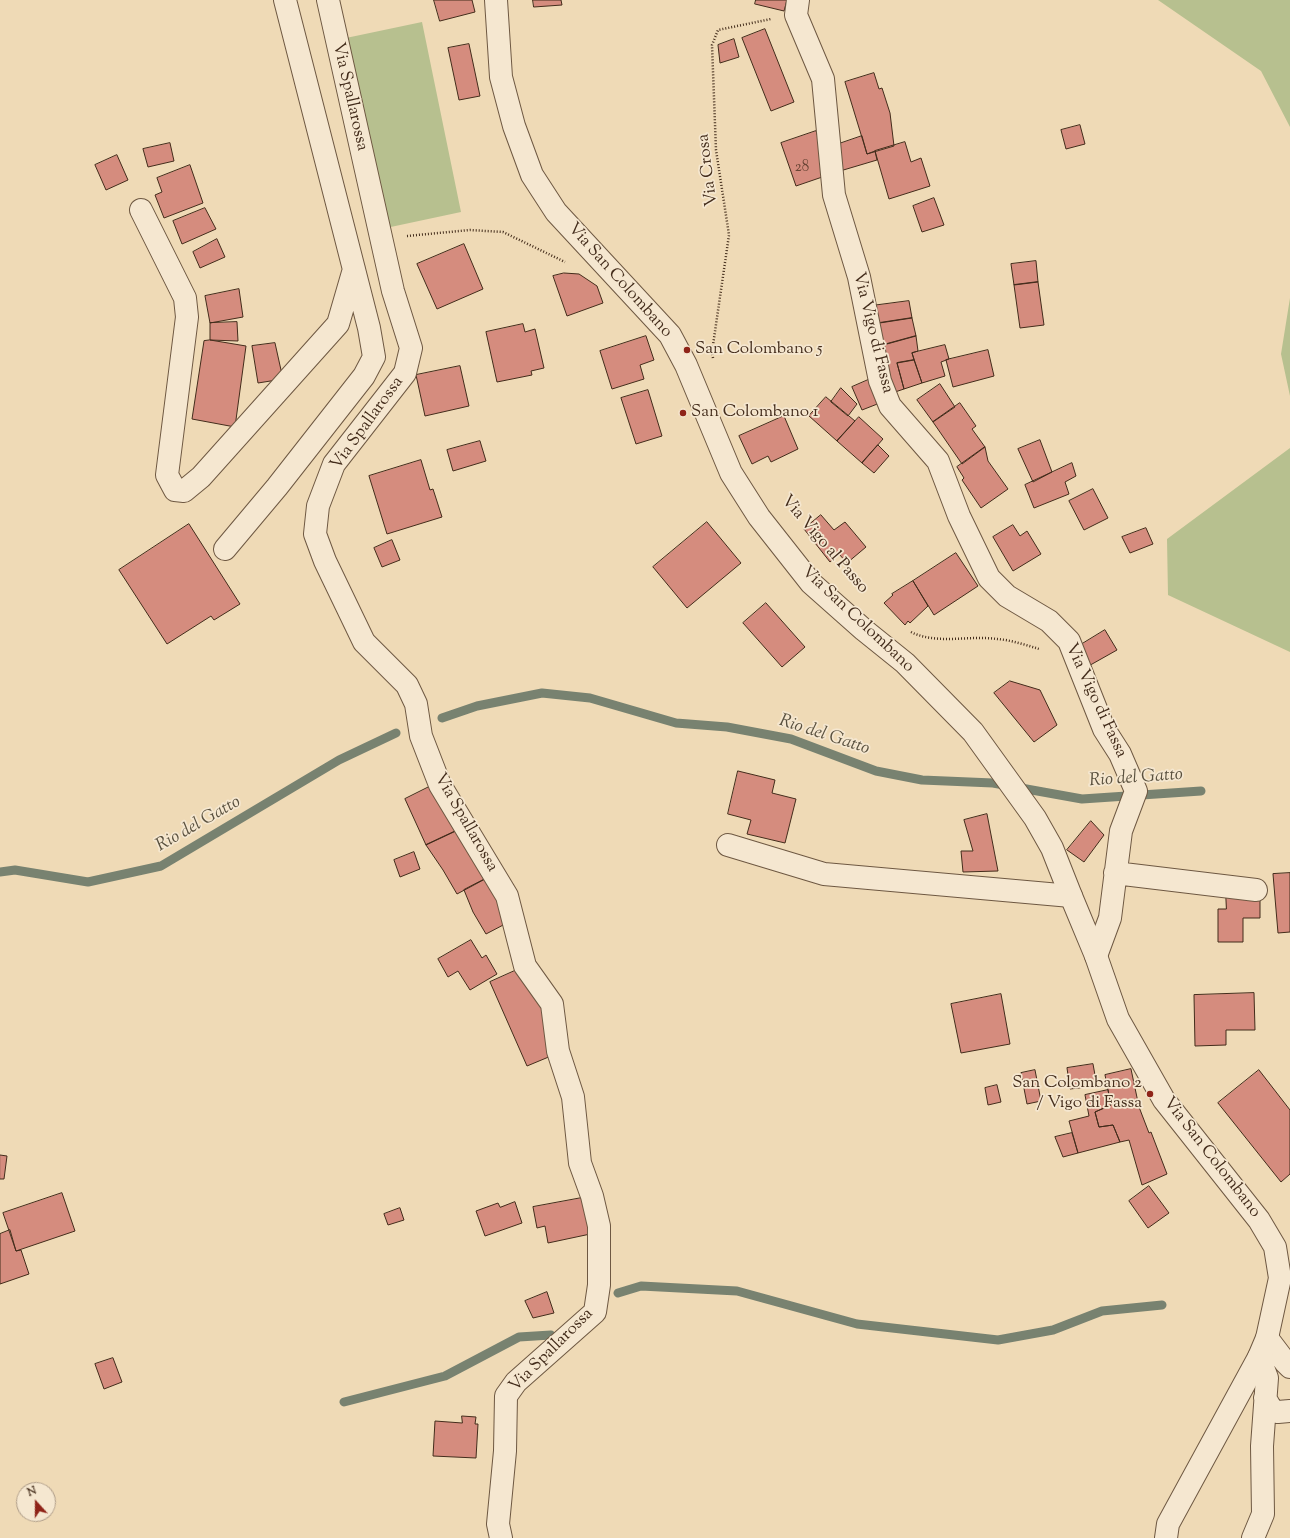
<!DOCTYPE html>
<html>
<head>
<meta charset="utf-8">
<style>
	body { margin:0 }
	#map { position:relative; width:1290px; height:1538px; overflow:hidden; background:#efdab6; font-family:"Sorts Mill Goudy",serif }
	canvas { display:block }
	.north { position:absolute; left:16px; top:1482px; width:40px; height:40px; box-sizing:border-box; background:#f5e7d0; border:1px solid #ae9c88; border-radius:50%; rotate:339deg; font-size:11px; font-weight:700; line-height:16px; text-align:center; color:#432c1b }
	.north::after { content:''; display:block; margin:auto; width:14px; height:18px; background:#8f2418; clip-path:polygon(50% 0,100% 100%,50% 72%,0 100%) }
</style>
</head>
<body>
<div id="map">
<canvas width="1290" height="1538"></canvas>
<div class="north">N</div>
</div>
<script>
const ctx = document.querySelector('canvas').getContext('2d');
ctx.lineJoin = 'round';
function paint(path, color) {
  ctx.fillStyle = color;
  ctx.fill(path, 'evenodd');
}
function trace(path, color, width, dash) {
  ctx.strokeStyle = color;
  ctx.lineWidth = width;
  ctx.lineCap = dash ? 'butt' : 'round';
  ctx.setLineDash(dash || []);
  ctx.stroke(path);
}
function write(font, color, halo, rows, align = 'center') {
  ctx.font = font + ' "Sorts Mill Goudy",serif';
  ctx.lineWidth = 3.5;
  ctx.setLineDash([]);
  ctx.textBaseline = 'middle';
  ctx.strokeStyle = halo;
  ctx.fillStyle = color;
  for (const [text, x, y, turn = 0] of rows) {
    ctx.save();
    ctx.translate(x, y);
    ctx.rotate((+turn || 0) * Math.PI / 180);
    ctx.textAlign = isNaN(turn) ? turn : align;
    if (halo) ctx.strokeText(text, 0, 0);
    ctx.fillText(text, 0, 0);
    ctx.restore();
  }
}
const green = new Path2D(`
	M 1158,0 L 1290,0 L 1290,127 L 1261,71 Z
	M 422,22 L 461,212 L 386,228 L 346,38 Z
	M 1290,298 L 1290,396 L 1281,354 Z
	M 1290,448 L 1290,652 L 1168,595 L 1167,539 Z`);
const stream = new Path2D(`
	M 442,718 L 477,706 L 542,693 L 590,698 L 676,723 L 727,727 L 791,739 L 876,771 L 922,780 L 993,783 L 1082,799 L 1201,791
	M 0,872 L 15,870 L 88,882 L 161,866 L 339,760 L 396,733
	M 618,1293 L 641,1286 L 737,1291 L 857,1324 L 998,1340 L 1053,1330 L 1102,1311 L 1162,1305
	M 344,1402 L 445,1376 L 519,1337 L 551,1335`);
const building = new Path2D(`
	M 434,0 L 472,0 L 475,12 L 440,21 Z
	M 533,0 L 561,0 L 562,5 L 534,7 Z
	M 756,0 L 787,0 L 784,11 L 755,4 Z
	M 765,29 L 794,102 L 771,111 L 742,38 Z
	M 734,39 L 739,57 L 720,63 L 718,45 Z
	M 469,44 L 480,96 L 459,100 L 448,48 Z
	M 874,73 L 879,89 L 882,88 L 890,113 L 894,146 L 867,154 L 845,82 Z
	M 1080,125 L 1085,144 L 1066,149 L 1061,130 Z
	M 816,131 L 831,174 L 796,186 L 781,143 Z
	M 862,136 L 867,154 L 875,151 L 877,160 L 840,171 L 833,146 Z
	M 905,142 L 911,162 L 921,158 L 930,186 L 889,199 L 875,151 Z
	M 170,143 L 174,161 L 148,167 L 143,149 Z
	M 117,155 L 128,180 L 106,190 L 95,165 Z
	M 190,165 L 203,203 L 164,218 L 155,195 L 162,192 L 157,178 Z
	M 934,198 L 944,225 L 922,232 L 913,206 Z
	M 205,208 L 216,229 L 182,244 L 173,221 Z
	M 217,239 L 225,257 L 200,268 L 193,252 Z
	M 464,244 L 483,289 L 437,309 L 417,264 Z
	M 1036,261 L 1038,282 L 1014,285 L 1011,264 Z
	M 564,273 L 579,274 L 597,286 L 603,303 L 567,316 L 553,276 Z
	M 1038,282 L 1044,325 L 1020,328 L 1014,285 Z
	M 239,289 L 243,317 L 210,323 L 205,296 Z
	M 909,301 L 912,318 L 873,324 L 871,306 Z
	M 912,318 L 916,336 L 876,347 L 873,324 Z
	M 237,322 L 238,341 L 210,340 L 210,323 Z
	M 523,324 L 525,332 L 535,329 L 544,368 L 531,371 L 532,375 L 497,382 L 486,332 Z
	M 646,336 L 654,360 L 640,365 L 644,379 L 612,389 L 600,351 Z
	M 916,336 L 918,351 L 912,353 L 914,360 L 897,363 L 904,389 L 886,395 L 876,347 Z
	M 210,340 L 246,346 L 235,427 L 192,419 L 204,341 Z
	M 275,343 L 283,379 L 258,383 L 252,346 Z
	M 945,345 L 949,359 L 941,362 L 945,376 L 922,383 L 912,353 Z
	M 988,350 L 994,376 L 953,387 L 946,360 Z
	M 914,360 L 922,383 L 904,389 L 897,363 Z
	M 460,366 L 469,406 L 425,416 L 416,375 Z
	M 875,377 L 885,401 L 862,410 L 852,387 Z
	M 940,384 L 955,407 L 933,422 L 917,400 Z
	M 841,388 L 857,404 L 848,416 L 831,402 Z
	M 648,390 L 662,436 L 636,444 L 621,398 Z
	M 826,397 L 855,421 L 837,441 L 809,416 Z
	M 960,403 L 976,426 L 972,429 L 985,447 L 962,464 L 933,422 Z
	M 784,416 L 798,449 L 771,462 L 768,456 L 752,464 L 739,436 Z
	M 859,417 L 883,439 L 862,463 L 837,441 Z
	M 1040,440 L 1052,472 L 1033,482 L 1018,449 Z
	M 480,441 L 486,461 L 453,471 L 447,450 Z
	M 878,445 L 889,456 L 874,473 L 862,463 Z
	M 985,447 L 988,461 L 1008,489 L 981,508 L 962,480 L 964,478 L 957,467 Z
	M 421,460 L 430,490 L 433,489 L 442,517 L 387,534 L 369,476 Z
	M 1072,463 L 1076,476 L 1065,482 L 1069,494 L 1034,508 L 1025,485 Z
	M 1093,489 L 1108,518 L 1084,530 L 1069,501 Z
	M 821,515 L 834,530 L 845,522 L 866,547 L 847,563 L 839,554 L 830,562 L 804,529 Z
	M 707,522 L 741,563 L 687,608 L 653,567 Z
	M 189,524 L 240,604 L 214,620 L 211,616 L 167,644 L 119,570 Z
	M 1013,525 L 1020,536 L 1027,531 L 1041,554 L 1013,571 L 993,537 Z
	M 1146,528 L 1153,544 L 1130,553 L 1122,537 Z
	M 392,540 L 400,560 L 382,567 L 374,548 Z
	M 956,553 L 978,586 L 934,615 L 913,581 Z
	M 913,581 L 928,606 L 910,623 L 908,621 L 905,625 L 884,603 L 893,595 L 892,594 Z
	M 766,603 L 805,647 L 782,667 L 743,623 Z
	M 1105,630 L 1117,650 L 1085,668 L 1074,649 Z
	M 1010,681 L 1040,690 L 1057,725 L 1034,742 L 994,693 Z
	M 738,771 L 775,780 L 772,793 L 796,799 L 785,843 L 747,834 L 751,820 L 728,814 Z
	M 433,785 L 458,830 L 426,845 L 405,799 Z
	M 987,814 L 998,871 L 963,872 L 961,851 L 973,851 L 964,820 Z
	M 1091,821 L 1104,835 L 1084,862 L 1067,850 Z
	M 458,830 L 487,878 L 457,894 L 443,870 L 426,845 Z
	M 414,852 L 420,869 L 400,877 L 394,860 Z
	M 1290,873 L 1290,932 L 1278,933 L 1273,874 Z
	M 487,878 L 507,923 L 486,934 L 473,912 L 464,890 Z
	M 1226,892 L 1260,892 L 1260,918 L 1243,918 L 1243,942 L 1218,942 L 1218,909 L 1226,909 Z
	M 471,940 L 482,958 L 486,955 L 497,974 L 470,990 L 458,971 L 448,977 L 438,959 Z
	M 519,969 L 547,1007 L 551,1056 L 527,1066 L 490,982 Z
	M 1254,993 L 1255,1030 L 1226,1030 L 1226,1045 L 1195,1046 L 1194,995 Z
	M 1001,994 L 1010,1044 L 961,1053 L 951,1004 Z
	M 1093,1064 L 1097,1086 L 1070,1089 L 1067,1068 Z
	M 1131,1069 L 1139,1107 L 1149,1133 L 1151,1132 L 1167,1174 L 1142,1185 L 1129,1140 L 1120,1142 L 1113,1125 L 1099,1127 L 1095,1112 L 1111,1105 L 1105,1075 Z
	M 1035,1070 L 1041,1101 L 1027,1104 L 1021,1073 Z
	M 1259,1070 L 1290,1110 L 1290,1174 L 1281,1182 L 1218,1103 Z
	M 997,1085 L 1001,1102 L 988,1105 L 985,1088 Z
	M 1108,1090 L 1111,1105 L 1095,1112 L 1099,1127 L 1113,1125 L 1120,1142 L 1078,1153 L 1069,1121 L 1089,1116 L 1085,1095 Z
	M 1072,1133 L 1078,1153 L 1063,1157 L 1055,1137 Z
	M 0,1155 L 7,1156 L 4,1179 L 0,1179 Z
	M 1149,1186 L 1169,1213 L 1148,1228 L 1129,1201 Z
	M 62,1193 L 75,1231 L 16,1251 L 3,1213 Z
	M 587,1197 L 595,1233 L 548,1243 L 545,1226 L 537,1228 L 533,1207 Z
	M 515,1202 L 522,1223 L 485,1236 L 476,1211 L 498,1203 L 500,1207 Z
	M 400,1208 L 404,1220 L 388,1225 L 384,1214 Z
	M 10,1230 L 16,1251 L 21,1250 L 29,1274 L 0,1284 L 0,1234 Z
	M 547,1292 L 554,1313 L 533,1318 L 525,1301 Z
	M 113,1358 L 122,1382 L 104,1389 L 95,1364 Z
	M 462,1416 L 476,1417 L 475,1424 L 478,1424 L 476,1458 L 433,1456 L 435,1421 L 462,1423 Z`);
const path = new Path2D(`
	M 407,236 L 470,230 L 503,232 L 565,262
	M 713,358 L 712,352 L 729,235 L 716,150 L 712,45 L 718,30 L 771,19
	M 911,632 C 937,645 969,635 997,639 C 1011,640 1026,645 1039,649`);
const minor = new Path2D(`
	M 328,0 L 393,291 L 411,348 L 405,373 L 334,464 L 318,506 L 315,534 L 325,561 L 364,642 L 407,685 L 416,704 L 421,736 L 440,785 L 507,896 L 525,966 L 552,1004 L 558,1051 L 573,1097 L 580,1163 L 592,1196 L 599,1226 L 599,1285 L 595,1312 L 516,1382 L 506,1396 L 505,1451 L 498,1524 L 501,1538
	M 798,0 L 796,15 L 823,79 L 834,195 L 859,277 L 880,381 L 890,406 L 938,461 L 959,516 L 989,578 L 1007,596 L 1049,621 L 1069,641 L 1104,729 L 1120,754 L 1136,791 L 1121,831 L 1110,918 L 1096,956
	M 141,210 L 185,298 L 187,317 L 167,475 L 175,490 L 184,491 L 201,477 L 338,324 L 354,269
	M 225,549 L 277,487 L 364,376 L 374,357 L 369,328 L 285,0
	M 728,845 L 824,874 L 1071,896
	M 1115,873 L 1256,890
	M 1267,1338 L 1286,1363 L 1290,1367
	M 1265,1398 L 1272,1410 L 1278,1412 L 1290,1411
	M 1253,1538 L 1263,1514 L 1262,1446 L 1267,1378 L 1259,1357`);
const tertiary = new Path2D(`
	M 496,0 L 501,77 L 514,126 L 532,175 L 556,212 L 670,335 L 686,365 L 731,473 L 759,517 L 811,583 L 864,630 L 905,663 L 973,732 L 1035,818 L 1052,848 L 1071,896 L 1096,956 L 1118,1019 L 1164,1100 L 1259,1220 L 1275,1247 L 1280,1278 L 1267,1338 L 1259,1357 L 1168,1524 L 1166,1538`);
const markers = [
	[687,350,4,"#8f2418"],
	[683,413,4,"#8f2418"],
	[1150,1094,4,"#8f2418"]
];
const numberNames = [
	["28",802,168]
];
const streetNames = [
	["Via Spallarossa",349,97,77],
	["Via Crosa",709,170,-97],
	["Via San Colombano",619,281,48],
	["Via Vigo di Fassa",872,333,76],
	["Via Spallarossa",368,424,-54],
	["Via Vigo al Passo",824,545,49],
	["Via San Colombano",857,620,43],
	["Via Vigo di Fassa",1095,701,65],
	["Via Spallarossa",465,823,60],
	["Via San Colombano",1211,1158,52],
	["Via Spallarossa",552,1351,-45]
];
const poiNames = [
	["San Colombano 5",695,350],
	["San Colombano 1",691,413],
	["San Colombano 2",1142,1084,"right"],
	["/ Vigo di Fassa",1142,1104,"right"]
];
const waterNames = [
	["Rio del Gatto",824,736,18],
	["Rio del Gatto",1136,779,-4],
	["Rio del Gatto",199,825,-30]
];
paint(green, '#b7c08f');
trace(stream, '#788270', 9);
paint(building, '#d58c7e');
trace(building, '#432c1b', 1);
trace(minor, '#6e5842', 24);
trace(tertiary, '#6e5842', 24);
trace(path, '#432c1b', 2.5, [1, 2]);
trace(minor, '#f5e7d0', 22);
trace(tertiary, '#f5e7d0', 22);
for (const [x, y, r, color] of markers) {
  const dot = new Path2D();
  dot.arc(x, y, r, 0, 2 * Math.PI);
  ctx.fillStyle = color;
  ctx.fill(dot);
  trace(dot, '#f5e7d0', 1.5);
}
write('15px', '#684434', null, numberNames);
write('17px', '#432c1b', '#f5e7d0', streetNames);
write('17px', '#432c1b', '#f5e7d0', poiNames, 'left');
write('italic 18px', '#59503e', '#f5e7d0', waterNames);
</script>
</body>
</html>
